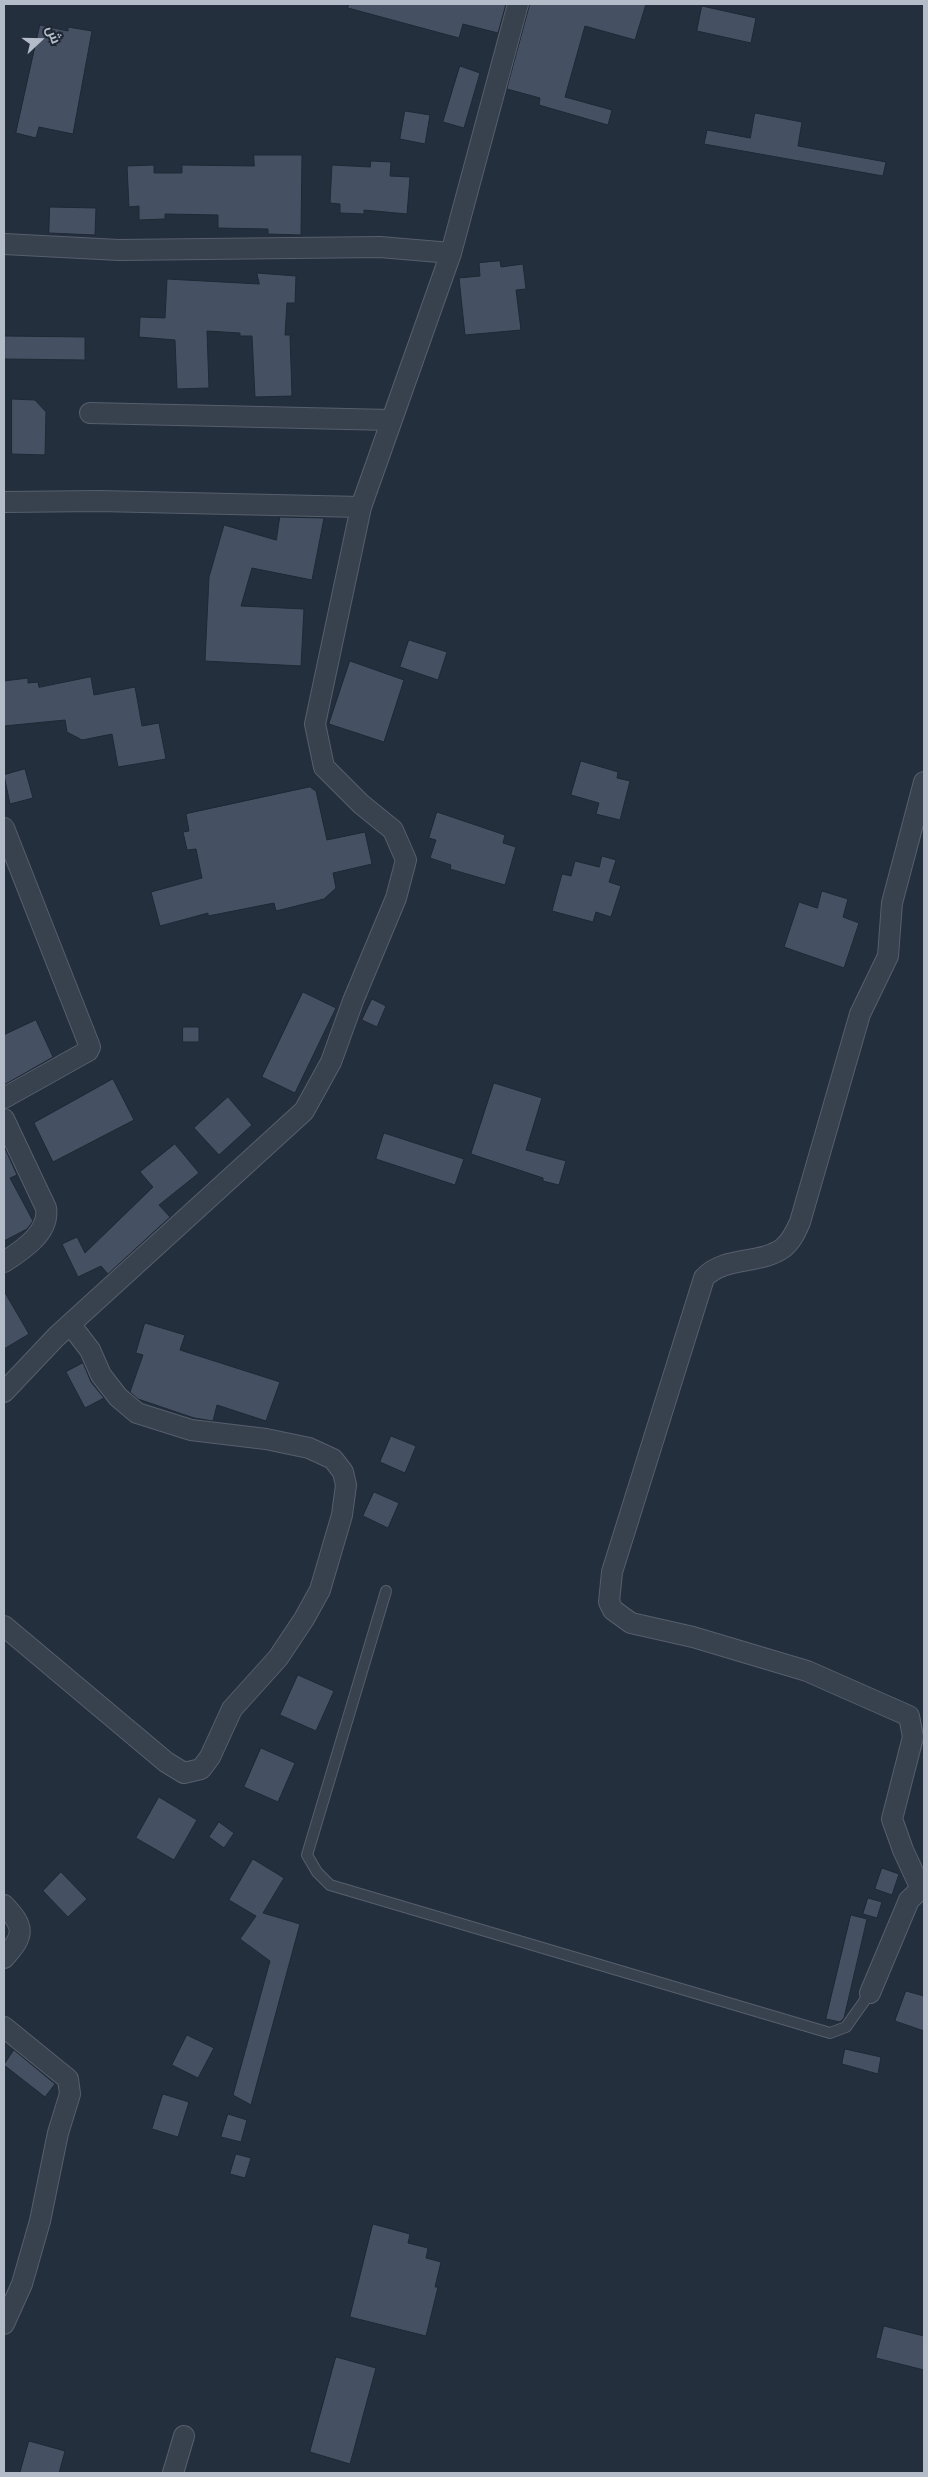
<!DOCTYPE html>
<html>
<head>
<meta charset="utf-8">
<style>
	body { margin:0 }
	#map { position:relative; width:928px; height:2477px; overflow:hidden; background:#242f3e; font-family:Manrope,Cairo,sans-serif }
	canvas { display:block }
	.frame { position:absolute; inset:0; border:5px solid #b4bcc9; pointer-events:none }
	.north { position:absolute; left:15px; top:15px; width:50px; height:50px; -webkit-text-stroke:4px #1d2633; paint-order:stroke; rotate:69deg; font-size:14px; font-weight:700; line-height:20px; text-align:center; color:#b4bcc9 }
	.north::after { content:''; display:block; margin:auto; width:18px; height:22px; background:#b4bcc9; clip-path:polygon(50% 0,100% 100%,50% 72%,0 100%) }
</style>
</head>
<body>
<div id="map">
<canvas width="928" height="2477"></canvas>
<div class="frame"></div>
<div class="north">ش</div>
</div>
<script>
const ctx = document.querySelector('canvas').getContext('2d');
ctx.lineJoin = 'round';
function paint(path, color) {
  ctx.fillStyle = color;
  ctx.fill(path, 'evenodd');
}
function trace(path, color, width, dash) {
  ctx.strokeStyle = color;
  ctx.lineWidth = width;
  ctx.lineCap = dash ? 'butt' : 'round';
  ctx.setLineDash(dash || []);
  ctx.stroke(path);
}
const building = new Path2D(`
	M 349,4 L 506,4 L 498,33 L 463,24 L 459,38 L 348,8 Z
	M 530,4 L 646,4 L 635,40 L 585,26 L 565,97 L 612,110 L 608,125 L 539,105 L 540,98 L 507,89 Z
	M 702,6 L 756,18 L 751,43 L 697,31 Z
	M 40,25 L 68,31 L 68,27 L 92,31 L 73,134 L 39,127 L 36,138 L 16,133 Z
	M 460,66 L 480,73 L 464,128 L 443,122 Z
	M 405,111 L 430,115 L 425,144 L 400,139 Z
	M 755,113 L 802,122 L 798,146 L 886,162 L 883,176 L 704,144 L 707,130 L 750,138 Z
	M 254,155 L 302,155 L 301,235 L 268,234 L 268,229 L 218,228 L 218,215 L 165,214 L 165,219 L 139,220 L 139,206 L 129,207 L 127,166 L 154,165 L 154,173 L 182,173 L 182,165 L 254,166 Z
	M 371,161 L 391,162 L 390,176 L 410,177 L 407,214 L 364,210 L 364,214 L 340,213 L 340,204 L 330,203 L 332,165 L 370,167 Z
	M 50,207 L 96,208 L 95,235 L 49,233 Z
	M 500,261 L 501,267 L 523,264 L 526,289 L 516,290 L 521,330 L 465,335 L 459,278 L 480,276 L 479,263 Z
	M 257,273 L 296,276 L 295,303 L 287,303 L 285,335 L 290,335 L 292,396 L 255,397 L 252,336 L 240,336 L 240,333 L 207,331 L 209,388 L 177,389 L 175,340 L 139,337 L 140,317 L 165,318 L 167,279 L 259,284 Z
	M 5,336 L 85,337 L 85,360 L 5,359 Z
	M 12,399 L 35,400 L 46,412 L 45,455 L 12,454 Z
	M 280,517 L 324,518 L 312,580 L 252,568 L 241,606 L 304,609 L 301,666 L 205,661 L 209,577 L 224,525 L 276,540 Z
	M 409,640 L 447,652 L 438,680 L 400,667 Z
	M 350,661 L 404,680 L 384,742 L 329,724 Z
	M 91,677 L 94,695 L 135,687 L 142,726 L 159,723 L 166,759 L 118,767 L 112,734 L 82,740 L 67,732 L 65,720 L 4,726 L 4,681 L 28,678 L 28,683 L 38,682 L 39,687 Z
	M 581,761 L 618,772 L 617,778 L 630,781 L 620,820 L 596,814 L 599,803 L 571,795 Z
	M 25,769 L 33,798 L 10,804 L 4,775 Z
	M 310,787 L 316,791 L 327,840 L 365,832 L 372,864 L 333,873 L 336,888 L 324,899 L 276,911 L 274,903 L 208,916 L 208,913 L 160,926 L 151,892 L 202,878 L 196,849 L 187,850 L 183,832 L 189,831 L 186,814 Z
	M 437,812 L 505,835 L 503,843 L 516,847 L 505,885 L 450,869 L 451,865 L 430,858 L 436,840 L 429,838 Z
	M 602,856 L 616,860 L 609,882 L 621,886 L 611,917 L 596,912 L 593,922 L 552,911 L 562,874 L 571,876 L 575,861 L 599,867 Z
	M 822,891 L 848,899 L 843,917 L 859,923 L 844,968 L 784,947 L 799,902 L 817,908 Z
	M 303,992 L 336,1008 L 295,1093 L 262,1077 Z
	M 372,999 L 386,1006 L 377,1027 L 362,1020 Z
	M 36,1020 L 53,1057 L 4,1085 L 4,1035 Z
	M 183,1027 L 199,1027 L 199,1042 L 183,1042 Z
	M 113,1079 L 134,1120 L 53,1162 L 34,1123 Z
	M 494,1083 L 542,1098 L 526,1150 L 566,1161 L 559,1185 L 543,1181 L 543,1178 L 471,1154 Z
	M 228,1097 L 252,1125 L 219,1155 L 194,1128 Z
	M 384,1133 L 464,1159 L 455,1185 L 376,1159 Z
	M 175,1144 L 199,1173 L 159,1205 L 170,1217 L 108,1274 L 101,1266 L 78,1277 L 62,1244 L 77,1237 L 85,1253 L 153,1187 L 140,1172 Z
	M 4,1146 L 17,1175 L 10,1178 L 33,1221 L 27,1229 L 4,1241 Z
	M 4,1291 L 29,1334 L 4,1349 Z
	M 145,1323 L 185,1335 L 180,1350 L 280,1382 L 266,1421 L 217,1405 L 213,1421 L 194,1418 L 138,1399 L 130,1392 L 143,1355 L 136,1353 Z
	M 83,1363 L 91,1382 L 104,1398 L 85,1408 L 66,1372 Z
	M 391,1436 L 416,1446 L 405,1473 L 380,1462 Z
	M 374,1492 L 399,1503 L 388,1528 L 363,1516 Z
	M 298,1675 L 334,1691 L 316,1731 L 280,1715 Z
	M 261,1748 L 295,1763 L 278,1802 L 244,1787 Z
	M 159,1797 L 197,1820 L 174,1860 L 136,1838 Z
	M 219,1822 L 234,1833 L 224,1848 L 209,1837 Z
	M 253,1859 L 284,1878 L 263,1913 L 300,1924 L 251,2105 L 233,2095 L 270,1961 L 240,1939 L 256,1916 L 229,1900 Z
	M 882,1868 L 899,1874 L 892,1895 L 875,1889 Z
	M 61,1872 L 87,1899 L 68,1917 L 43,1891 Z
	M 868,1898 L 882,1902 L 877,1918 L 863,1914 Z
	M 851,1915 L 867,1919 L 844,2018 L 840,2022 L 826,2019 Z
	M 906,1991 L 924,1996 L 924,2031 L 895,2021 Z
	M 187,2035 L 214,2048 L 198,2078 L 172,2065 Z
	M 845,2049 L 881,2057 L 878,2074 L 842,2064 Z
	M 14,2050 L 55,2084 L 45,2097 L 4,2065 Z
	M 163,2094 L 189,2102 L 178,2137 L 152,2129 Z
	M 228,2114 L 247,2120 L 241,2142 L 221,2137 Z
	M 236,2154 L 251,2158 L 245,2178 L 230,2174 Z
	M 373,2224 L 410,2234 L 408,2243 L 428,2248 L 426,2258 L 441,2262 L 435,2287 L 438,2287 L 426,2336 L 350,2317 Z
	M 884,2326 L 924,2336 L 924,2370 L 876,2358 Z
	M 336,2357 L 376,2368 L 350,2464 L 310,2452 Z
	M 29,2441 L 65,2451 L 59,2473 L 20,2473 Z`);
const service = new Path2D(`
	M 386,1591 L 307,1855 L 317,1872 L 330,1885 L 830,2033 L 846,2027 L 870,1993`);
const minor = new Path2D(`
	M 4,244 L 119,250 L 380,247 L 451,253
	M 90,413 L 390,420
	M 4,502 L 99,501 L 361,507
	M 4,828 L 90,1047 L 88,1051 L 4,1098
	M 4,1119 L 46,1208 C 50,1232 23,1250 4,1262
	M 4,1392 L 56,1337 L 304,1111 L 331,1062 L 353,1001 L 396,898 L 406,860 L 393,830 L 361,804 L 324,767 L 315,724 L 361,507 L 451,253 L 518,4
	M 4,1626 L 166,1762 L 184,1773 L 201,1769 L 210,1757 L 232,1709 L 278,1658 L 304,1619 L 320,1590 L 342,1515 L 346,1485 L 343,1472 L 333,1459 L 309,1448 L 266,1439 L 191,1430 L 137,1413 L 118,1397 L 101,1375 L 90,1350 L 70,1324
	M 921,1889 L 903,1850 L 892,1819 L 913,1737 L 909,1716 L 807,1671 L 693,1637 L 631,1623 L 613,1610 L 609,1602 L 612,1572 L 704,1278 C 723,1256 760,1265 783,1248 C 792,1241 796,1231 800,1222 L 860,1014 L 888,956 L 892,903 L 924,782
	M 4,1905 C 25,1927 25,1935 4,1958
	M 870,1993 L 909,1900 L 921,1889 L 924,1889
	M 4,2027 L 68,2079 L 70,2094 L 58,2133 L 40,2221 L 22,2284 L 4,2324
	M 173,2473 L 184,2436`);
paint(building, '#455162');
trace(building, '#1f2835', 1);
trace(service, '#565f6c', 12);
trace(minor, '#565f6c', 22);
trace(service, '#38414e', 10);
trace(minor, '#38414e', 20);
</script>
</body>
</html>
